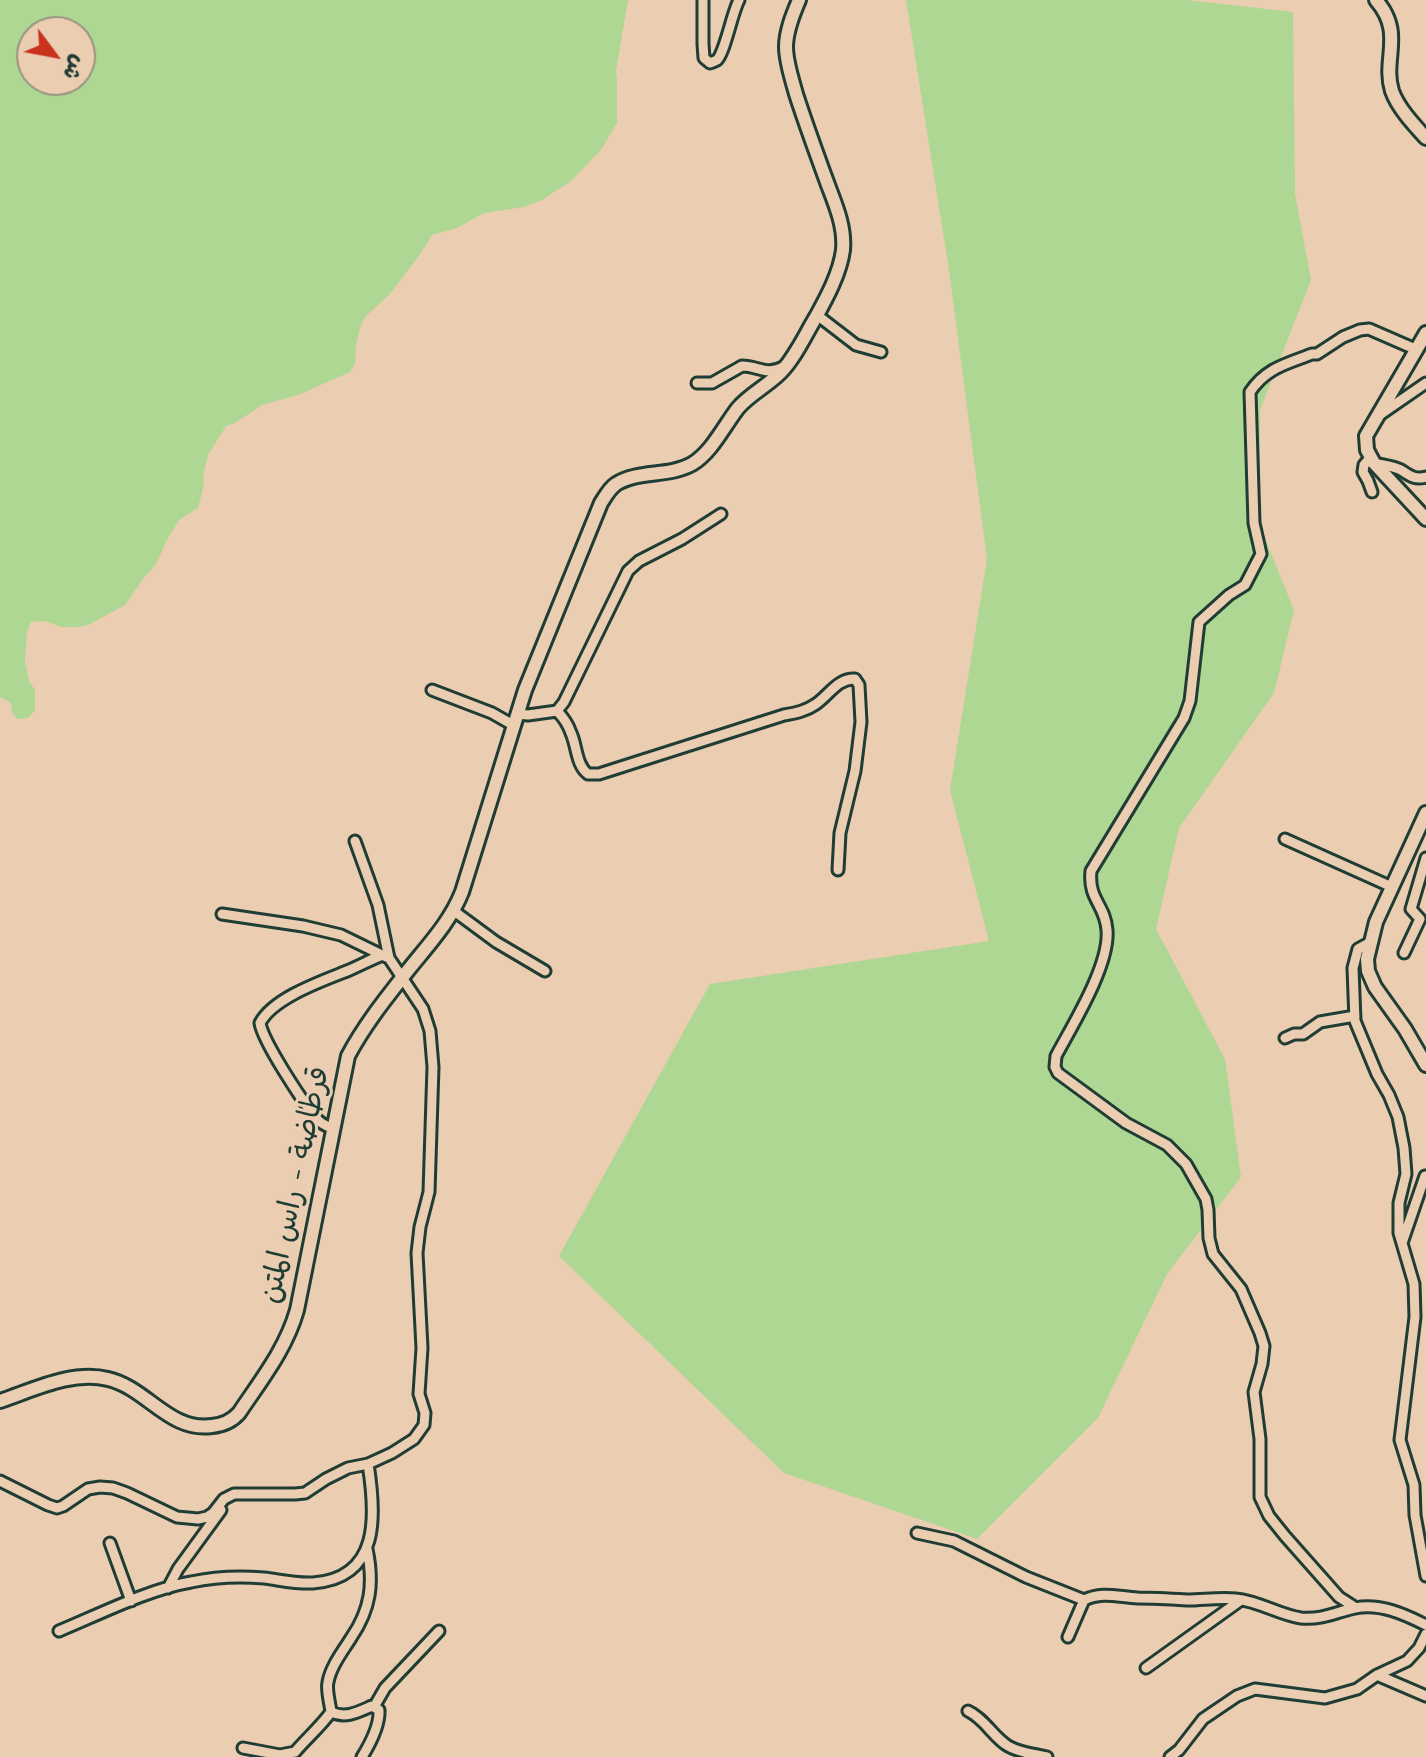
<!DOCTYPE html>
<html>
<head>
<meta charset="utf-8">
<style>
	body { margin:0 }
	#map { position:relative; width:1426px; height:1757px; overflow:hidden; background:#ebcdb1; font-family:"Comic Neue","Playpen Sans Arabic",sans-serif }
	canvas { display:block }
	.north { position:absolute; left:16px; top:16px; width:80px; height:80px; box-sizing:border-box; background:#ebcdb1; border:2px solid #99937f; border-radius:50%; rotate:122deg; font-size:22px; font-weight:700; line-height:32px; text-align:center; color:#1f3d34 }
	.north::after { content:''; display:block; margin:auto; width:28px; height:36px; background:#c8321e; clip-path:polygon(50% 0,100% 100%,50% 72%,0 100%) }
</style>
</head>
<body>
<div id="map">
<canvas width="1426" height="1757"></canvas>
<div class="north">ش</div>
</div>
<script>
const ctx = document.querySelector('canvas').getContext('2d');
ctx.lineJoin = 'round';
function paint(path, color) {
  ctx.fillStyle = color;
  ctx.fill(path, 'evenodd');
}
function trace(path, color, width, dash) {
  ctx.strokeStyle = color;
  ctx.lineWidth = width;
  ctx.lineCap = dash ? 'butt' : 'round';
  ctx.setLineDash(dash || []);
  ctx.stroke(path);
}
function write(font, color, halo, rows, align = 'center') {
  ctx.font = font + ' "Comic Neue","Playpen Sans Arabic",sans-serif';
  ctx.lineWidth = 6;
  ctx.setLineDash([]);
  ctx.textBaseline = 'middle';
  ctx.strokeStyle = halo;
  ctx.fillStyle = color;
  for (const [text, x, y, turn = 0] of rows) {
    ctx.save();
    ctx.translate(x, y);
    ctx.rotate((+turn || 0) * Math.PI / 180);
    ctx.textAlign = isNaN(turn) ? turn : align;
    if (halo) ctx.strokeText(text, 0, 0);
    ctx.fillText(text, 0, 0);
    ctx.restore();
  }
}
const green = new Path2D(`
	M 0,0 L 628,0 L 616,71 L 617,79 L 617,123 L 601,150 L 571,181 L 542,200 L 524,207 L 484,213 L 457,228 L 432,235 L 421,253 L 389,295 L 367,315 L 361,324 L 356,345 L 355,363 L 350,372 L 298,395 L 262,405 L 235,423 L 226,426 L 208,455 L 204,472 L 203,488 L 198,508 L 179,520 L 167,540 L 156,564 L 143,579 L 125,605 L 90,624 L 80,627 L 62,627 L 44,621 L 31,622 L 27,631 L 25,661 L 29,681 L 35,690 L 35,710 L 28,718 L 17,719 L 12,712 L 11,703 L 0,697 ZM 32,32 L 80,32 L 80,80 L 32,80 Z
	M 906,0 L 1186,0 L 1293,12 L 1295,194 L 1311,280 L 1260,410 L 1260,526 L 1294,610 L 1274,693 L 1179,828 L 1156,929 L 1225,1059 L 1241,1177 L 1167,1274 L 1098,1418 L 977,1539 L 784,1473 L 559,1256 L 710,984 L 989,941 L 950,790 L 987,559 L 949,270 Z`);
const street = new Path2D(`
	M 703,0 L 703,44 L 704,58 L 710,63 C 713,62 715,61 717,60 C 725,52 732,13 739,0
	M 817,315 L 856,345 L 881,352
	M 697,383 L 712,383 L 742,366 C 759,366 765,376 783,367
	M 1381,414 L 1426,383
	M 1370,458 L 1364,465 L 1363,472 L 1368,481 L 1372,492
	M 1374,463 C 1382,465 1393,466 1401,470 C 1410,476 1415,480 1426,477
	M 432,690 L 492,713 L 513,725
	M 557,711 C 564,718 568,724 571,733 C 577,746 576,765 588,774 L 599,774 L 784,715 C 796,713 806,711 816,704 C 829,695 838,678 855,679 L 859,685 L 861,722 L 855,771 L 840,833 L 838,870
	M 517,714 L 528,715 L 557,711 L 564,702 L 628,571 L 639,561 L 682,539 L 721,514
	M 1285,839 L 1392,887
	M 355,841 L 378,905 L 389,958
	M 454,911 L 496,942 L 545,971
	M 222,914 L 303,926 L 341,935 L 382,955
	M 1369,943 L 1358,949 L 1353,968 L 1355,1021 L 1377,1074 L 1389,1095 L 1398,1117 L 1404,1148 L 1406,1174 L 1399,1203 L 1399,1233 L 1414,1284 L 1415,1317 L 1400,1440 L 1414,1485 L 1415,1515 L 1426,1576
	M 1404,953 L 1420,919 L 1411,909 L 1426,858
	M 1285,1038 L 1294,1034 L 1303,1034 L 1320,1022 L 1355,1016
	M 1402,1243 L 1425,1176
	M 0,1481 L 48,1505 L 57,1508 L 63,1506 L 88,1489 L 100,1487 L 113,1488 L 127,1493 L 177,1517 L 198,1519 L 207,1517 L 213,1513 L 224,1499 L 234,1494 L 295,1494 L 305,1493 L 326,1479 L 348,1468 L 368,1464 L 392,1453 L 414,1439 L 424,1425 L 425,1413 L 419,1394 L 422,1348 L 417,1253 L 420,1227 L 429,1192 L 433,1067 L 430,1031 L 423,1009 L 389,958 L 382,955 C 370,960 359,966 347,971 C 322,981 273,998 260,1023 C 263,1042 303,1102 316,1118 C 320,1123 326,1126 332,1128
	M 917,1533 L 954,1541 L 1026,1577 L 1084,1600
	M 110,1543 L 131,1601
	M 168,1588 L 178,1569 L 221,1510
	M 1356,1608 L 1339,1597 L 1285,1536 L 1269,1516 L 1260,1497 L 1260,1439 L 1254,1392 L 1262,1364 L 1264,1346 L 1260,1333 L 1241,1289 L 1213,1254 L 1209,1238 L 1208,1210 L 1206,1199 L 1186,1164 L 1167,1145 L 1126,1123 L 1058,1073 L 1055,1067 L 1056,1056 C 1073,1024 1110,965 1107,930 C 1105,904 1088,900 1091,871 L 1184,718 L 1190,701 L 1199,622 L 1229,595 L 1245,585 L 1261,554 L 1254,523 L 1250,392 C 1266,368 1286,364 1312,354 L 1317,354 L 1343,337 L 1360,330 L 1369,329 L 1415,349
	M 59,1631 C 98,1615 149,1589 191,1582 C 214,1577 240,1576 264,1578 C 280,1580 296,1584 313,1583 C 381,1578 376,1514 368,1464
	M 1068,1637 L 1084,1600 C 1102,1591 1118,1597 1138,1598 C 1154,1598 1171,1599 1187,1600 C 1203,1600 1220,1597 1236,1599 C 1259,1601 1279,1615 1301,1618 C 1322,1620 1336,1612 1355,1608 C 1380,1603 1404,1614 1426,1625
	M 1146,1668 L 1241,1600
	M 1377,1675 L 1426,1696
	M 374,1707 L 385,1688 L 439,1631
	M 968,1711 C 985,1719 993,1737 1008,1746 C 1020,1753 1034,1754 1047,1757
	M 243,1748 L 280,1755 L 295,1752 C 307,1738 320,1727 331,1712
	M 362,1757 C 370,1744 380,1726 379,1710 L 372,1706 C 358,1712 346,1719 331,1712 C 330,1703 326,1690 328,1682 C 331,1666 343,1651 351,1638 C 371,1609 374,1583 367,1549
	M 1170,1757 L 1179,1750 L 1203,1719 L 1237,1696 L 1255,1689 L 1325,1698 L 1357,1689 L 1377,1675 L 1407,1661 L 1419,1648 L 1426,1634`);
const secondary = new Path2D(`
	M 1376,0 C 1405,33 1382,59 1392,91 C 1398,108 1414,125 1426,138
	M 1426,333 L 1366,436 L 1367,450 L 1374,463 L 1426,519
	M 1426,813 L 1376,922 L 1367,959 L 1368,971 L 1375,987 L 1405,1029 L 1426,1065
	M 0,1401 C 33,1390 72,1370 108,1379 C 147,1388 169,1432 212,1426 C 223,1425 232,1421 239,1413 C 261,1380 286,1349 297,1310 L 348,1056 C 365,1024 387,997 409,969 C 429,944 450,922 462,892 L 525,690 L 601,503 C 605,497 609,489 616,484 C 638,470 669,477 692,464 C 712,452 724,426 738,408 C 750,394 767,386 780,373 C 795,358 805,335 816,317 C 827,297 840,273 843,250 C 845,227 836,206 828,185 C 817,155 806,125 796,94 C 792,79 786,62 786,47 C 786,31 793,14 799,0`);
const streetNames = [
	["قرطاضة - راس المتن",295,1185,-78]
];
paint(green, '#aed794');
trace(street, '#1f3d34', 15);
trace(secondary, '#1f3d34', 18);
trace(street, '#ebcdb1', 9);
trace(secondary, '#ebcdb1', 12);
write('30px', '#1f3d34', '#ebcdb1', streetNames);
</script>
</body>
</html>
